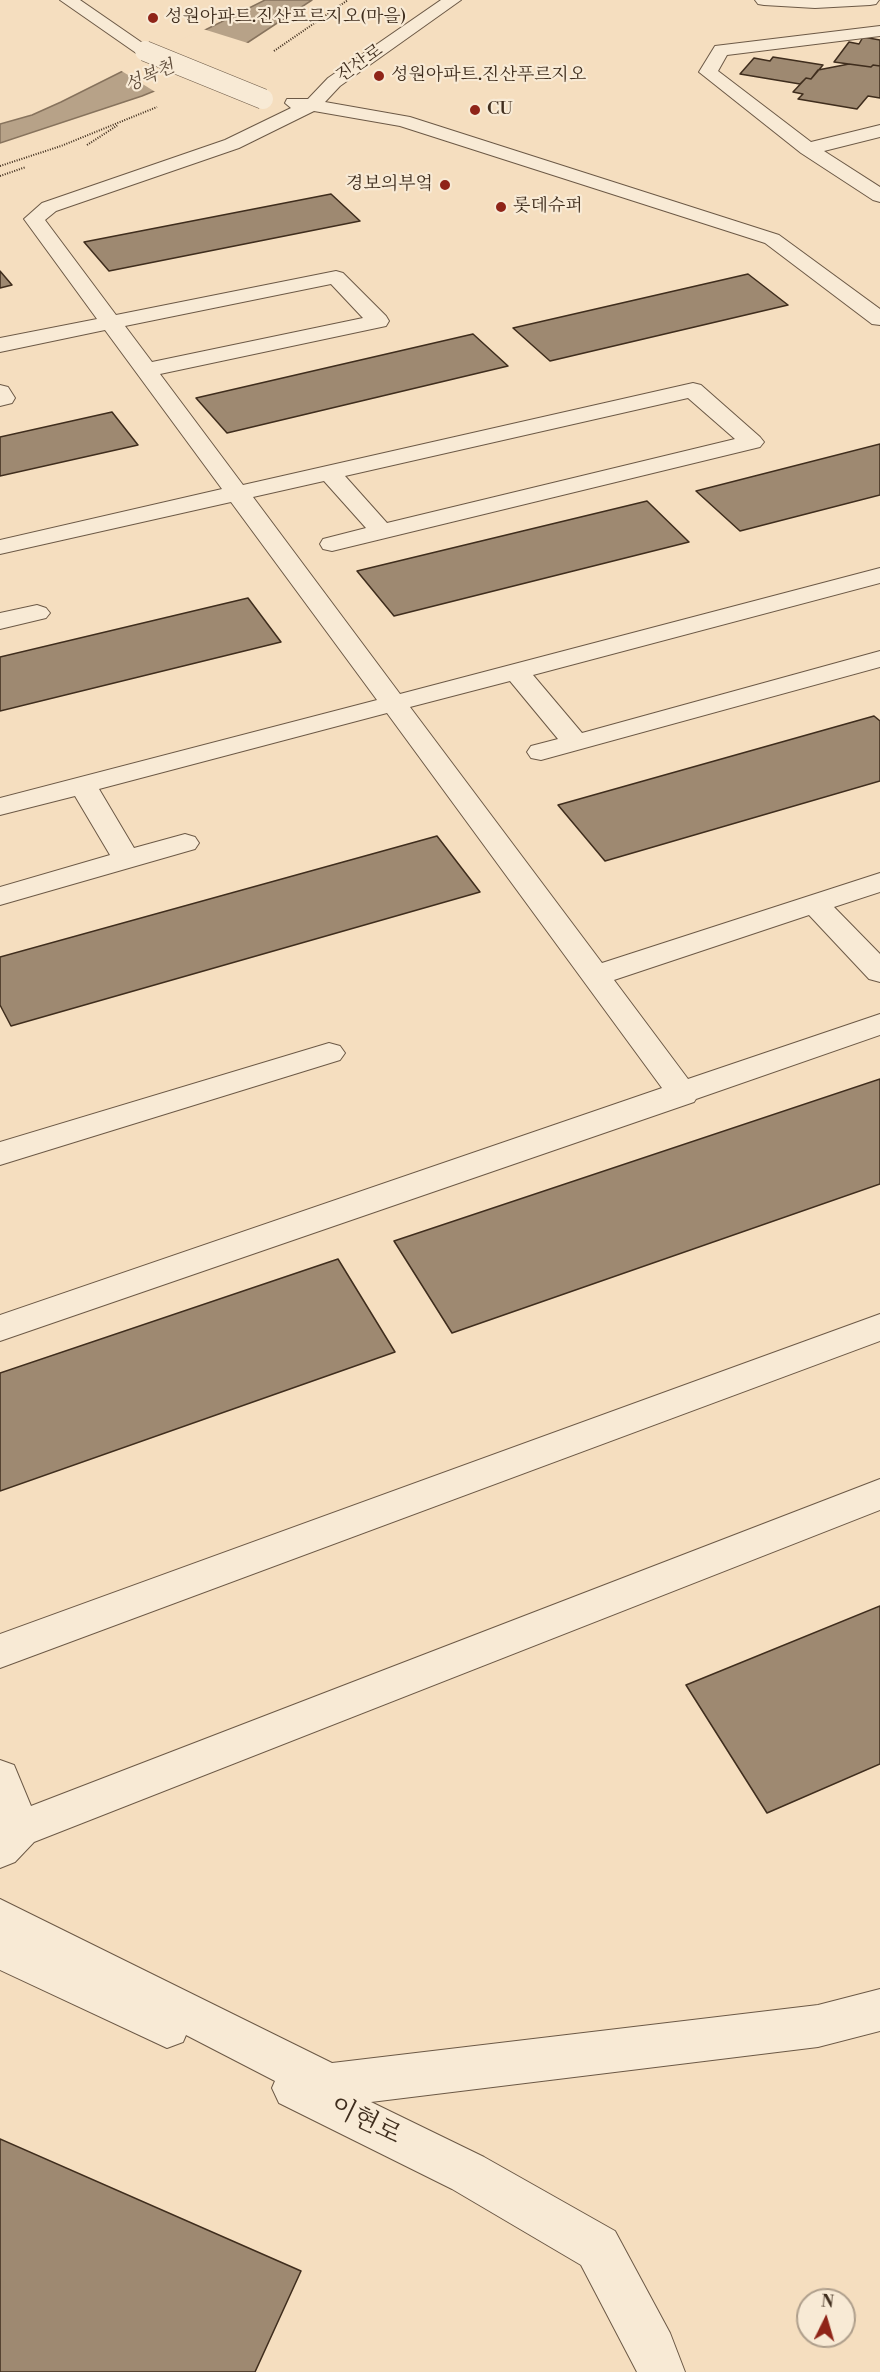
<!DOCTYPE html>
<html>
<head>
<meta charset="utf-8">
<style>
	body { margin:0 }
	#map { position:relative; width:880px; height:2372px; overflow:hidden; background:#f5debf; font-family:"Libre Bodoni",serif }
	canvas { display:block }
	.north { position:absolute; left:796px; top:2288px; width:60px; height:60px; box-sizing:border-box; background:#f8ead5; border:2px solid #ae9e8b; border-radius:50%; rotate:5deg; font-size:16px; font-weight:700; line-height:24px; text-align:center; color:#3f2d1d }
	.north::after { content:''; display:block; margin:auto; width:21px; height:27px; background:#8f2418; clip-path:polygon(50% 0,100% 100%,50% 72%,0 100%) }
</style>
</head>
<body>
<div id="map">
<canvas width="880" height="2372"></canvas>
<div class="north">N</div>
</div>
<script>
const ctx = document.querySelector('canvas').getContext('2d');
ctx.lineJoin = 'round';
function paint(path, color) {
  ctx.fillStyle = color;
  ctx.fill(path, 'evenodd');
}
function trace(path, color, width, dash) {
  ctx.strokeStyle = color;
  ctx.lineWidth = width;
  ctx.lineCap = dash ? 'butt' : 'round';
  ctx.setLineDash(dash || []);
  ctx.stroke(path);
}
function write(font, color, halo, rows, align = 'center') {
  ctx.font = font + ' "Libre Bodoni","Noto Serif KR",serif';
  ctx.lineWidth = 4.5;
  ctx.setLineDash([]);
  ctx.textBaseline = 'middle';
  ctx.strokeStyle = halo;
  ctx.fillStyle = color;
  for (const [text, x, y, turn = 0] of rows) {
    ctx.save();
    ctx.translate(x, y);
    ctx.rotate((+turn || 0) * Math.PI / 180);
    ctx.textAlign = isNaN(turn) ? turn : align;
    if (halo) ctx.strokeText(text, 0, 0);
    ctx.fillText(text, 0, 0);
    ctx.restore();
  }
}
const water = new Path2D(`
	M 265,0 L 312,0 L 206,70 L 142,96 L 0,143 L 0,124 L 32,115 L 61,102 Z`);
const pier = new Path2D(`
	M 203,29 L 251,44 L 207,73 L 157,93 L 120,70 Z`);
const building = new Path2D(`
	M 863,37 L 880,40 L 880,66 L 873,65 L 871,67 L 834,62 L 849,42 L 859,44 Z
	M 773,57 L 823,65 L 811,79 L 806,78 L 800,84 L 740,74 L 754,58 L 770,61 Z
	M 849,64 L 871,67 L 873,65 L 880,66 L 880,98 L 868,96 L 857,109 L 798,99 L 803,94 L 793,92 L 806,78 L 811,79 L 818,70 Z
	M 331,194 L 360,221 L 109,271 L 84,242 Z
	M 0,271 L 12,285 L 0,288 Z
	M 748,274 L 788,305 L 550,361 L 513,328 Z
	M 473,334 L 508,366 L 227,433 L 196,398 Z
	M 112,412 L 138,445 L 0,476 L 0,437 Z
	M 880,444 L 880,495 L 740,531 L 696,491 Z
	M 647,501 L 689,542 L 394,616 L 357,571 Z
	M 248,598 L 281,642 L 0,711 L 0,657 Z
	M 874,716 L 880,721 L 880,781 L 605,861 L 558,805 Z
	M 437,836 L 480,892 L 11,1026 L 0,1005 L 0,957 Z
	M 880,1079 L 880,1184 L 452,1333 L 394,1241 Z
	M 338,1259 L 395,1352 L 0,1491 L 0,1373 Z
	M 880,1606 L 880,1764 L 767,1813 L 686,1685 Z
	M 0,2139 L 301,2271 L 255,2372 L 0,2372 Z`);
const path = new Path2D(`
	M 274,51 L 348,0
	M 87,145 L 118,125
	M 0,166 L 61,146 L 157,107
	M 0,176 L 26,167`);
const minor = new Path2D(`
	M 60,0 L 80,0 L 154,51 L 151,55 L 139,55 Z
	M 441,0 L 461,0 L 340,86 L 325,102 L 410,117 L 779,235 L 880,309 L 880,325 L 872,324 L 765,243 L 400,126 L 314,111 L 239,148 L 56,211 L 45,220 L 116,315 L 336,271 L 343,273 L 386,316 L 389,321 L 386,326 L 160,374 L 243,485 L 693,383 L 701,385 L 760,437 L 764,442 L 760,447 L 332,551 L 323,549 L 320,544 L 323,539 L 366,528 L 324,481 L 253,497 L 400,694 L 880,568 L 880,583 L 533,675 L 582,733 L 880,651 L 880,667 L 541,760 L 531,758 L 527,752 L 531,746 L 558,739 L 510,681 L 410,707 L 602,963 L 880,873 L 880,892 L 834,907 L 880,954 L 880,982 L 869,979 L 809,915 L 614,980 L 688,1079 L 880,1014 L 880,1035 L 696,1099 L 694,1102 L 0,1341 L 0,1315 L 662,1088 L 387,713 L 99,789 L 134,848 L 185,834 L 195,837 L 199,843 L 195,849 L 0,905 L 0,887 L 110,855 L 75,796 L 0,815 L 0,798 L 377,700 L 231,502 L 0,554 L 0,540 L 222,489 L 105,330 L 0,352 L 0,338 L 97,319 L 24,219 L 42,203 L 225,140 L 291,108 L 285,103 L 287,99 L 308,99 L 328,78 ZM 331,284 L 363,318 L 152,362 L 125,326 ZM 688,398 L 735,439 L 387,523 L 345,476 Z
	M 755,0 L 879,0 L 876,4 L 870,5 L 815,8 L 764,5 L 758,4 Z
	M 880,26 L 880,36 L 727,55 L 718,71 L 811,142 L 880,125 L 880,137 L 824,151 L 880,187 L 880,202 L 873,200 L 801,153 L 699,72 L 715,46 Z
	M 0,385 L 8,387 L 15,398 L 12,403 L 0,406 Z
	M 37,605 L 46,608 L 50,613 L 46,618 L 0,629 L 0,613 Z
	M 329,1043 L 340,1046 L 345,1053 L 340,1060 L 0,1165 L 0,1142 Z
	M 880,1314 L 880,1341 L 0,1668 L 0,1634 Z
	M 880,1479 L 880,1510 L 34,1842 L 15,1862 L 0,1868 L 0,1760 L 14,1765 L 31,1806 Z
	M 0,1899 L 332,2063 L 818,2005 L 880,1989 L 880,2031 L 818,2047 L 371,2102 L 484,2157 L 615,2231 L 670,2333 L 685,2372 L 637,2372 L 581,2265 L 452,2189 L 279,2103 L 272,2088 L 275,2081 L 186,2035 L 183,2042 L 167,2048 L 0,1970 Z`);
const minorBridge = new Path2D(`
	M 145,51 L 263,99`);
const markers = [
	[153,18,6,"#8f2418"],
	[379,76,6,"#8f2418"],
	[475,110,6,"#8f2418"],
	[445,185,6,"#8f2418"],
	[501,207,6,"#8f2418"]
];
const farPoinames = [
	["성원아파트.진산프르지오(마을)",165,18],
	["성원아파트.진산푸르지오",391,76],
	["CU",487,110],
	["경보의부엌",433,185,"right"],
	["롯데슈퍼",513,207]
];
const farStreetnames = [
	["진산로",360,64,-35]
];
const farWaternames = [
	["성복천",150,77,-24]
];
const nearStreetnames = [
	["이현로",365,2122,26]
];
paint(water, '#b7a288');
trace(water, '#87735d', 1.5);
paint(pier, '#f5debf');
paint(building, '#9e8971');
trace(building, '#3f2d1d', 1.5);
trace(minor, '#6c5946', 2);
trace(path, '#3f2d1d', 2, [1, 1.5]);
paint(minor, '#f8ead5');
trace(minorBridge, '#6c5946', 21, []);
trace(minorBridge, '#f8ead5', 20);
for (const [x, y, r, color] of markers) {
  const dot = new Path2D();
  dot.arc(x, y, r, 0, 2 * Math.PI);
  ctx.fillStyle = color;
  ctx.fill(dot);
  trace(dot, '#f8ead5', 2);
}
write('18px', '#3f2d1d', '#f8ead5', farPoinames, 'left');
write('18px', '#3f2d1d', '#f8ead5', farStreetnames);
write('italic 18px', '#5d4a38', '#f8ead5', farWaternames);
write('26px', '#3f2d1d', '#f8ead5', nearStreetnames);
</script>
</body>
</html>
